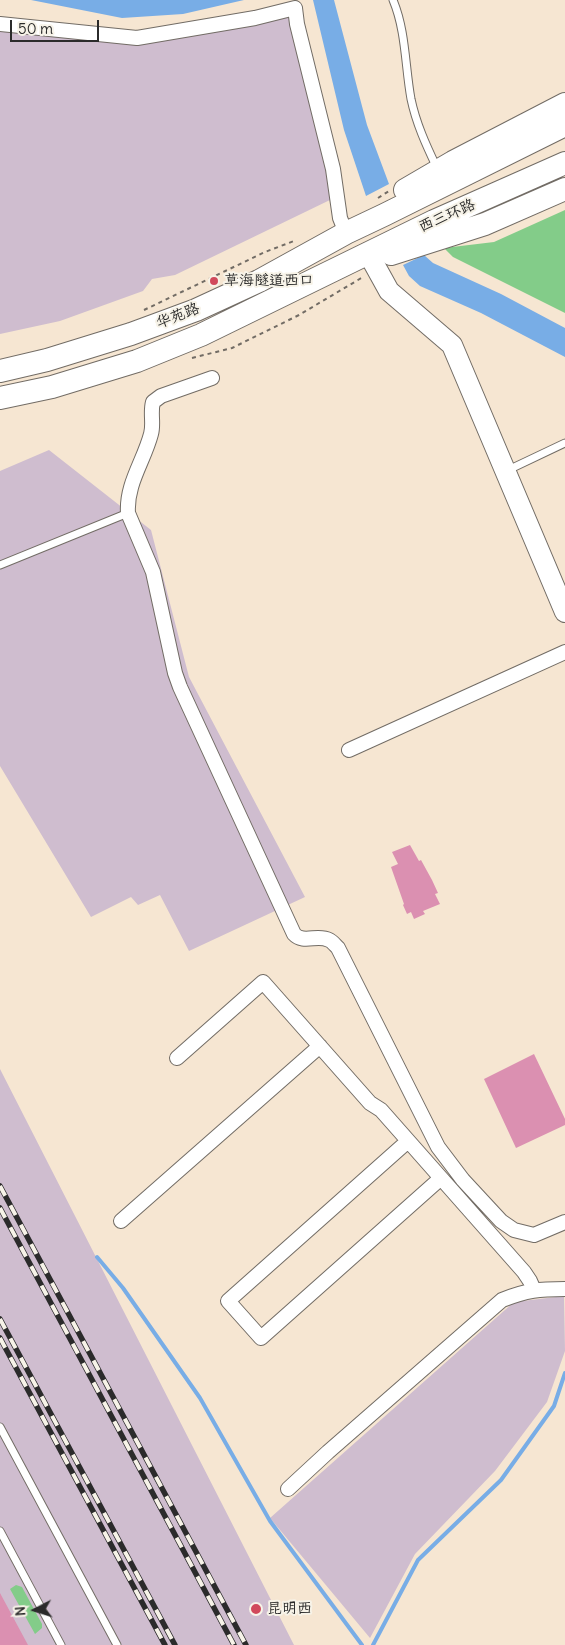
<!DOCTYPE html>
<html>
<head>
<meta charset="utf-8">
<style>
	body { margin:0 }
	#map { position:relative; width:565px; height:1645px; overflow:hidden; background:#f6e6d2; font-family:Delius,sans-serif }
	canvas { display:block }
	.north { position:absolute; left:10px; top:1585px; width:50px; height:50px; -webkit-text-stroke:4px #f7f3e8; paint-order:stroke; rotate:265deg; font-size:14px; font-weight:700; line-height:20px; text-align:center; color:#2b2b2b }
	.north::after { content:''; display:block; margin:auto; width:18px; height:22px; background:#2b2b2b; clip-path:polygon(50% 0,100% 100%,50% 72%,0 100%) }
	.scale { position:absolute; left:10px; top:20px; width:89px; height:22px; box-sizing:border-box; border:2px solid #2b2b2b; border-top:0; padding-left:6px; font-size:15px; line-height:18px; white-space:nowrap; color:#2b2b2b; -webkit-text-stroke:4px #f7f3e8; paint-order:stroke }
</style>
</head>
<body>
<div id="map">
<canvas width="565" height="1645"></canvas>
<div class="north">N</div>
<div class="scale">50 m</div>
</div>
<script>
const ctx = document.querySelector('canvas').getContext('2d');
ctx.lineJoin = 'round';
function paint(path, color) {
  ctx.fillStyle = color;
  ctx.fill(path, 'evenodd');
}
function trace(path, color, width, dash) {
  ctx.strokeStyle = color;
  ctx.lineWidth = width;
  ctx.lineCap = dash ? 'butt' : 'round';
  ctx.setLineDash(dash || []);
  ctx.stroke(path);
}
function write(font, color, halo, rows, align = 'center') {
  ctx.font = font + ' Delius,"LXGW WenKai TC",sans-serif';
  ctx.lineWidth = 4;
  ctx.setLineDash([]);
  ctx.textBaseline = 'middle';
  ctx.strokeStyle = halo;
  ctx.fillStyle = color;
  for (const [text, x, y, turn = 0] of rows) {
    ctx.save();
    ctx.translate(x, y);
    ctx.rotate((+turn || 0) * Math.PI / 180);
    ctx.textAlign = isNaN(turn) ? turn : align;
    if (halo) ctx.strokeText(text, 0, 0);
    ctx.fillText(text, 0, 0);
    ctx.restore();
  }
}
const industrial = new Path2D(`
	M 285,11 L 297,28 L 332,199 L 175,275 L 152,279 L 143,291 L 60,321 L 0,334 L 0,24 L 132,37 Z
	M 49,450 L 151,530 L 189,677 L 305,897 L 189,951 L 160,895 L 138,905 L 131,897 L 91,917 L 0,766 L 0,471 Z
	M 0,1069 L 294,1645 L 0,1645 Z
	M 564,1296 L 565,1351 L 547,1402 L 495,1471 L 415,1554 L 370,1638 L 270,1518 L 514,1302 Z`);
const green = new Path2D(`
	M 565,210 L 565,313 L 453,257 L 444,248 L 494,242 Z
	M 16,1585 L 22,1587 L 42,1624 L 42,1628 L 35,1634 L 10,1589 Z`);
const water = new Path2D(`
	M 31,0 L 244,0 L 183,14 L 122,18 Z
	M 313,0 L 334,0 L 367,125 L 389,184 L 366,196 L 344,130 Z
	M 424,255 L 433,263 L 501,294 L 565,328 L 565,357 L 481,313 L 420,286 L 409,276 L 403,265 Z`);
const stream = new Path2D(`
	M 97,1257 L 123,1288 L 200,1398 L 270,1521 L 362,1645
	M 373,1645 L 418,1560 L 501,1480 L 554,1406 L 565,1373`);
const building = new Path2D(`
	M 410,845 L 419,861 L 421,860 L 432,880 L 438,893 L 435,894 L 440,904 L 423,911 L 425,914 L 414,919 L 411,912 L 407,914 L 403,905 L 404,904 L 391,867 L 398,864 L 392,852 Z
	M 534,1054 L 565,1119 L 565,1125 L 516,1148 L 484,1079 Z
	M 0,1593 L 28,1645 L 0,1645 Z`);
const path = new Path2D(`
	M 378,198 L 389,191
	M 144,310 L 265,252 L 294,241
	M 192,358 L 232,348 L 299,315 L 363,277`);
const lane = new Path2D(`
	M 393,0 C 406,31 405,66 411,99 C 416,123 426,145 437,168
	M 506,471 L 565,443
	M 0,565 L 128,513
	M 0,1427 L 117,1645
	M 0,1531 L 61,1645`);
const street = new Path2D(`
	M 0,24 L 137,38 L 255,18 L 295,8 L 297,24 L 333,169 L 340,218 L 346,233
	M 212,378 L 161,396 L 153,402 C 150,413 154,424 151,434 C 144,461 126,484 128,513 L 153,572 L 175,673 L 180,687 L 294,934 C 303,944 318,934 329,940 C 332,941 335,945 338,948 L 438,1147 L 463,1180 L 501,1221 L 514,1230 L 534,1235 L 565,1222
	M 349,750 L 565,652
	M 177,1058 L 263,982 L 370,1103 L 381,1110 L 524,1272 L 530,1281 L 534,1290
	M 408,1141 L 228,1301 L 261,1338 L 441,1178
	M 121,1221 L 320,1046
	M 288,1489 L 328,1452 L 502,1300 C 527,1290 539,1289 565,1289`);
const secondary = new Path2D(`
	M 368,253 L 389,291 L 452,345 L 565,612`);
const primary = new Path2D(`
	M 405,190 L 453,162 L 565,104
	M 391,254 L 485,224 L 565,189
	M 0,371 L 47,360 L 131,334 L 196,310 L 259,281 L 346,233 L 384,215 L 565,125
	M 0,398 L 52,387 L 137,361 L 201,335 L 434,221 L 565,163`);
const rail = new Path2D(`
	M 0,1186 L 246,1645
	M 0,1208 L 234,1645
	M 0,1319 L 175,1645
	M 0,1338 L 165,1645`);
const markers = [
	[214,281,5,"#d1495b"],
	[256,1609,6,"#d1495b"]
];
const streetNames = [
	["西三环路",447,216,-24],
	["华苑路",178,316,-21]
];
const poiNames = [
	["草海隧道西口",224,281],
	["昆明西",267,1609]
];
paint(industrial, '#cfbdcf');
paint(green, '#83cc89');
paint(water, '#78ade6');
trace(stream, '#78ade6', 4);
paint(building, '#db90b1');
trace(lane, '#726c65', 9);
trace(street, '#726c65', 16);
trace(secondary, '#726c65', 22);
trace(primary, '#726c65', 24);
trace(path, '#726c65', 2, [4, 4]);
trace(lane, '#fff', 7);
trace(street, '#fff', 14);
trace(secondary, '#fff', 20);
trace(primary, '#fff', 22);
trace(rail, '#2b2b2b', 5.5);
trace(rail, '#f7f3e8', 4, [11]);
for (const [x, y, r, color] of markers) {
  const dot = new Path2D();
  dot.arc(x, y, r, 0, 2 * Math.PI);
  ctx.fillStyle = color;
  ctx.fill(dot);
  trace(dot, '#f7f3e8', 2);
}
write('15px', '#2b2b2b', '#f7f3e8', streetNames);
write('15px', '#2b2b2b', '#f7f3e8', poiNames, 'left');
</script>
</body>
</html>
